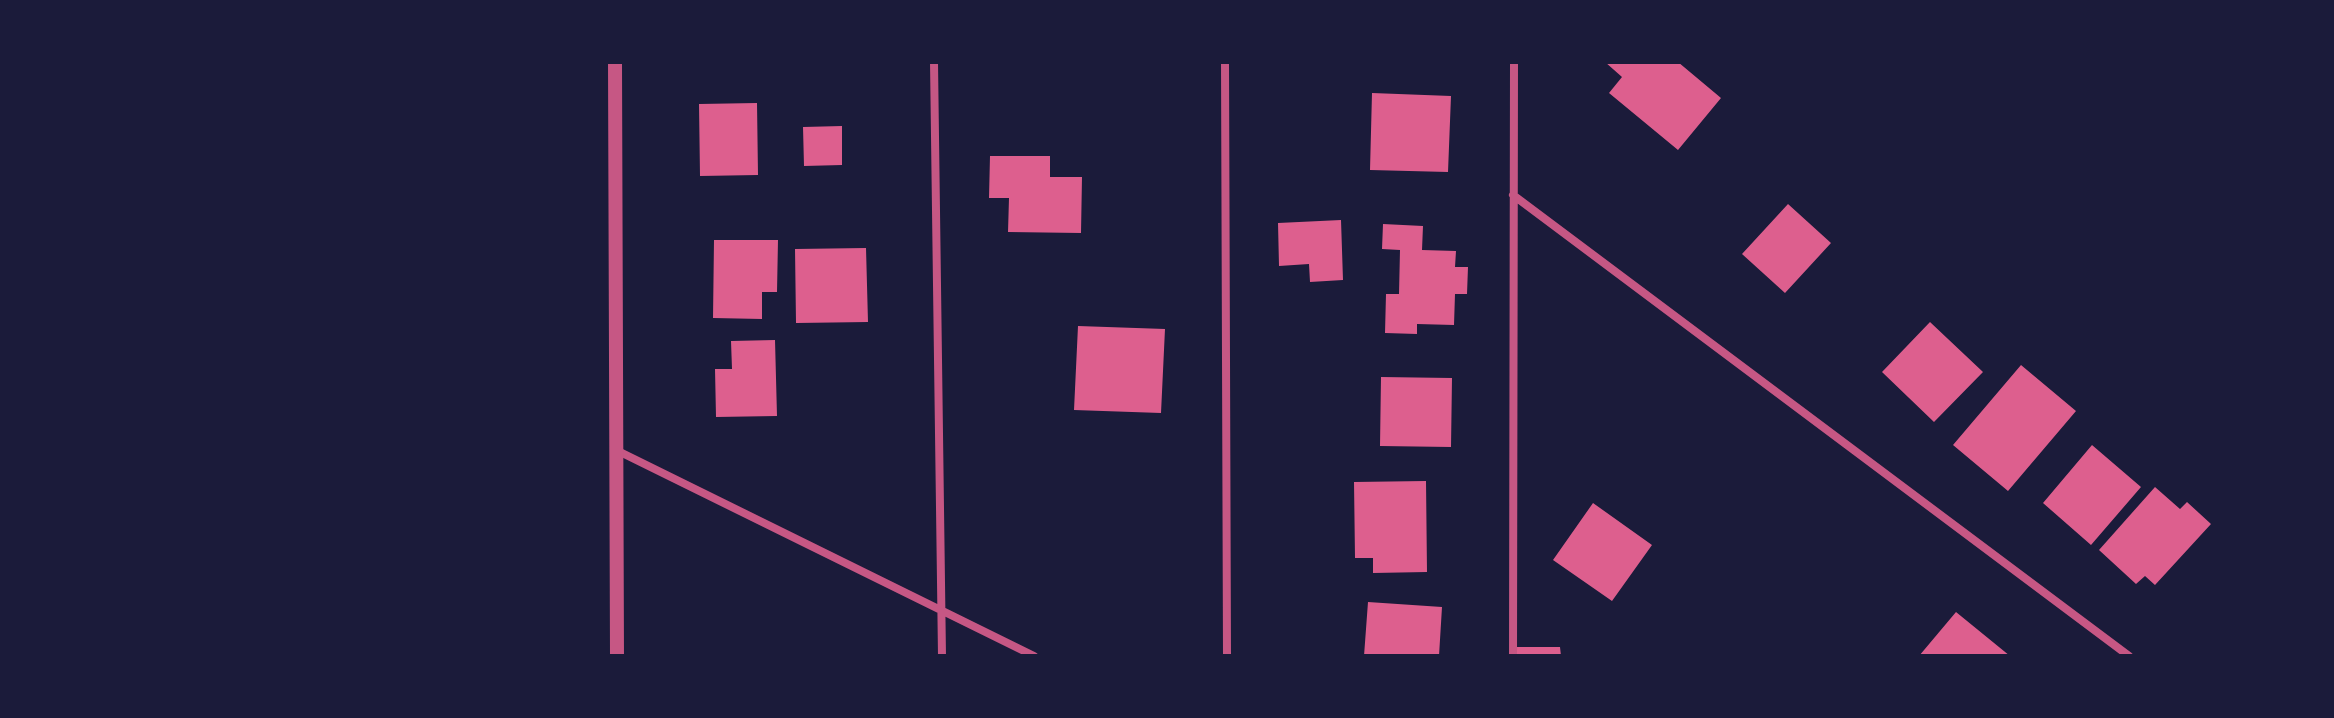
<!DOCTYPE html>
<html>
<head>
<meta charset="utf-8">
<style>
	body { margin:0 }
	#map { position:relative; width:2334px; height:718px; overflow:hidden; background:#1b1b3a; font-family:Rubik,sans-serif }
	canvas { display:block }
	.frame { position:absolute; inset:0; border:64px solid #1b1b3a; pointer-events:none }
</style>
</head>
<body>
<div id="map">
<canvas width="2334" height="718"></canvas>
<div class="frame"></div>
</div>
<script>
const ctx = document.querySelector('canvas').getContext('2d');
ctx.lineJoin = 'round';
function paint(path, color) {
  ctx.fillStyle = color;
  ctx.fill(path, 'evenodd');
}
function trace(path, color, width, dash) {
  ctx.strokeStyle = color;
  ctx.lineWidth = width;
  ctx.lineCap = dash ? 'butt' : 'round';
  ctx.setLineDash(dash || []);
  ctx.stroke(path);
}
const building = new Path2D(`
	M 1605,62 L 1678,62 L 1721,98 L 1678,150 L 1609,93 L 1622,77 Z
	M 1372,93 L 1451,96 L 1448,172 L 1370,170 Z
	M 757,103 L 758,175 L 700,176 L 699,104 Z
	M 842,126 L 842,165 L 804,166 L 803,127 Z
	M 990,156 L 1050,156 L 1050,177 L 1082,177 L 1081,233 L 1008,232 L 1009,198 L 989,198 Z
	M 1788,204 L 1831,243 L 1785,293 L 1742,254 Z
	M 1341,220 L 1343,280 L 1310,282 L 1309,264 L 1279,266 L 1278,223 Z
	M 1383,224 L 1423,226 L 1422,250 L 1456,251 L 1455,267 L 1468,267 L 1467,294 L 1455,294 L 1454,325 L 1417,324 L 1417,334 L 1385,333 L 1386,294 L 1399,294 L 1400,250 L 1382,249 Z
	M 714,240 L 778,240 L 777,292 L 762,292 L 762,319 L 713,318 Z
	M 866,248 L 868,322 L 796,323 L 795,249 Z
	M 1930,322 L 1983,372 L 1934,422 L 1882,372 Z
	M 1078,326 L 1165,329 L 1161,413 L 1074,410 Z
	M 775,340 L 777,416 L 716,417 L 715,369 L 732,369 L 731,341 Z
	M 2021,365 L 2076,411 L 2008,491 L 1953,445 Z
	M 1381,377 L 1452,378 L 1451,447 L 1380,446 Z
	M 2092,445 L 2141,487 L 2091,545 L 2043,503 Z
	M 1426,481 L 1427,572 L 1373,573 L 1373,558 L 1355,558 L 1354,482 Z
	M 2155,487 L 2180,509 L 2187,502 L 2211,524 L 2155,585 L 2145,576 L 2136,584 L 2099,550 Z
	M 1593,503 L 1652,545 L 1612,601 L 1553,560 Z
	M 1368,602 L 1442,607 L 1439,656 L 1364,656 Z
	M 1956,612 L 2010,656 L 1919,656 Z
	M 1516,647 L 1560,647 L 1561,656 L 1516,656 Z`);
const minor = new Path2D(`
	M 934,62 L 942,656
	M 1225,62 L 1227,656
	M 1513,195 L 2129,656
	M 618,451 L 1034,656
	M 1513,656 L 1514,62`);
const tertiary = new Path2D(`
	M 615,62 L 617,656`);
paint(building, '#dd5f8e');
trace(minor, '#c65784', 8);
trace(tertiary, '#c65784', 14);
</script>
</body>
</html>
